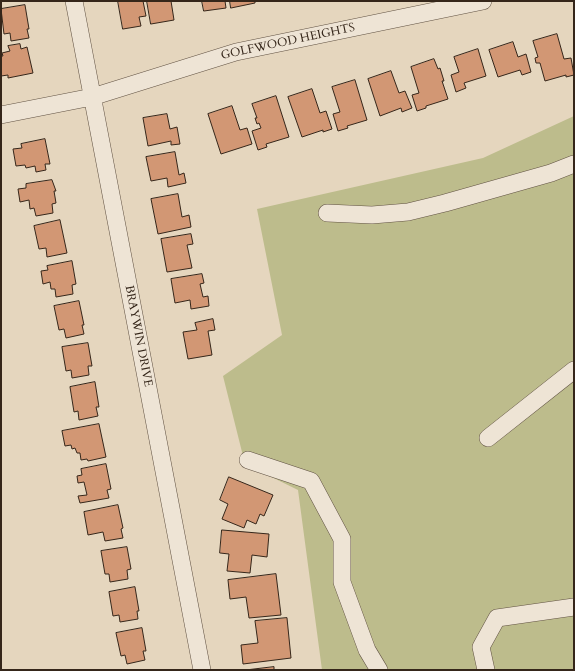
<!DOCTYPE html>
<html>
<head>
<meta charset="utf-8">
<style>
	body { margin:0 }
	#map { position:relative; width:575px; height:671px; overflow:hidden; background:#e5d6be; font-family:Cardo,serif }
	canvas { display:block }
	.frame { position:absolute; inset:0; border:2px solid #35261a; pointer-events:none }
</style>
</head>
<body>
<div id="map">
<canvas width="575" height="671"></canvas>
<div class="frame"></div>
</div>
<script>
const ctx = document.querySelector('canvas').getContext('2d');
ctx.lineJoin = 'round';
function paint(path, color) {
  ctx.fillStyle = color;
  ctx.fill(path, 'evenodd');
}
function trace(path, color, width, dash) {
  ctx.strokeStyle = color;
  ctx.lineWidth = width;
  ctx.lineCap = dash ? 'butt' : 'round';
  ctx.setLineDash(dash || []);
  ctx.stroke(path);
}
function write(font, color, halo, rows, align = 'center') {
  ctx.font = font + ' Cardo,serif';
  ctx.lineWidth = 4;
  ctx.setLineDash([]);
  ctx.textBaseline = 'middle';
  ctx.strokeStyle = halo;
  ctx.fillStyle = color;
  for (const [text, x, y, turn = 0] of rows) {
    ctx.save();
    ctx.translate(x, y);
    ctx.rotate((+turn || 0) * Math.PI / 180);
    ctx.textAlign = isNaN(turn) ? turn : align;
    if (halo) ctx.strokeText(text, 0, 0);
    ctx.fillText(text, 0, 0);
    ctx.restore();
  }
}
const green = new Path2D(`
	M 574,116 L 574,670 L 322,670 L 298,490 L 245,464 L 223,376 L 282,335 L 257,209 L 483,158 Z`);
const building = new Path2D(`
	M 118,1 L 143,1 L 146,16 L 139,17 L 141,26 L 123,29 Z
	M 147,1 L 171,1 L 174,20 L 151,24 Z
	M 202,1 L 225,1 L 226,8 L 204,11 Z
	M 230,1 L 255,1 L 255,3 L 231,8 Z
	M 25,5 L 29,29 L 27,29 L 29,38 L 11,41 L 10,33 L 4,34 L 1,9 Z
	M 557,34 L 564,59 L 571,58 L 574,75 L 566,77 L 566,75 L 545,81 L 540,63 L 536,63 L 535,58 L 538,57 L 533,41 Z
	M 513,42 L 518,57 L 526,54 L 531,72 L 522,75 L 520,70 L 498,77 L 489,50 Z
	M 20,44 L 21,49 L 27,47 L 33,73 L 8,78 L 8,75 L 1,76 L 1,56 L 3,56 L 2,53 L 10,51 L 8,46 Z
	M 478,49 L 486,76 L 464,83 L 466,88 L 456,92 L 451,75 L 459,72 L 454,57 Z
	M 434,59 L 438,69 L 440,68 L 444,81 L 442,81 L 448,99 L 426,106 L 426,108 L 417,111 L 412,95 L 419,93 L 411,67 Z
	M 391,71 L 399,93 L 405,91 L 412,108 L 402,112 L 401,108 L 380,116 L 368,79 Z
	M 355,80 L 367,120 L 347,126 L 348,128 L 338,131 L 333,114 L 340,112 L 332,87 Z
	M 312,89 L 320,113 L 326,111 L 332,129 L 323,132 L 323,130 L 302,137 L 288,97 Z
	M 276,96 L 289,137 L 266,144 L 267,147 L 258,150 L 252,131 L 261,128 L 259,123 L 257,124 L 255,118 L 257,118 L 252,104 Z
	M 232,106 L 240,130 L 247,128 L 252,144 L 221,154 L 208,114 Z
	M 167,114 L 170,129 L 177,127 L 180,144 L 171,145 L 171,141 L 148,146 L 143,118 Z
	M 45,139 L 50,164 L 45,164 L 46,170 L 36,172 L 35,166 L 26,168 L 25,165 L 16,166 L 13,149 L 22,148 L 21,144 Z
	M 175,152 L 179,175 L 184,173 L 186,183 L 168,187 L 167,178 L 151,181 L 146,157 Z
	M 52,180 L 56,191 L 54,191 L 56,203 L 52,204 L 53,213 L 36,216 L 34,208 L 30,209 L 29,200 L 20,202 L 18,189 L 26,188 L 26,184 Z
	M 178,194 L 182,217 L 189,215 L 191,227 L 158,234 L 151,199 Z
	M 60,220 L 67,253 L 47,257 L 46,248 L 39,249 L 34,226 Z
	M 191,234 L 193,244 L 187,245 L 192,268 L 167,272 L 161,239 Z
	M 72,261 L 76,284 L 72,285 L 73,294 L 56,297 L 55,289 L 51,289 L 50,282 L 43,284 L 41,271 L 48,270 L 47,266 Z
	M 202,274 L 204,283 L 200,284 L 203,297 L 208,296 L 209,306 L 191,309 L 190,300 L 175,303 L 171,279 Z
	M 79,301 L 84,325 L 82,325 L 84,334 L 66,338 L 64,329 L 59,330 L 54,306 Z
	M 213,319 L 215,330 L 208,331 L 212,355 L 188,359 L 183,332 L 197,330 L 195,323 Z
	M 88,343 L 92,366 L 88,366 L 89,375 L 72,378 L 71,370 L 66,371 L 62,347 Z
	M 95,382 L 99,407 L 96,407 L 98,416 L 79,420 L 78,411 L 74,412 L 70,387 Z
	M 99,424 L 106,457 L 88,461 L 87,459 L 81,460 L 80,453 L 77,453 L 75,448 L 72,449 L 71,445 L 65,446 L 62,431 Z
	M 106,464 L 111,489 L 107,490 L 109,498 L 80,503 L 78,496 L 87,495 L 84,482 L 78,483 L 77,476 L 82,475 L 81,469 Z
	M 229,477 L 273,495 L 264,516 L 260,514 L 256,524 L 247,520 L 244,528 L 222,519 L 228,504 L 220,500 Z
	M 118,505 L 123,528 L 121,529 L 123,538 L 105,541 L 103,532 L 88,535 L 84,512 Z
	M 222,530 L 269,534 L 267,557 L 252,555 L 250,573 L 227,571 L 229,554 L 220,553 Z
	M 127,547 L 131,569 L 127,570 L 128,579 L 110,582 L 109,574 L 105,574 L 101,551 Z
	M 276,574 L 281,615 L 249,618 L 246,597 L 230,599 L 228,580 Z
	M 135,587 L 139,611 L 137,611 L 138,619 L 120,622 L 119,615 L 113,616 L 109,592 Z
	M 287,618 L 291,658 L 243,664 L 241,645 L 258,643 L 255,621 Z
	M 142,628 L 146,651 L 143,651 L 145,660 L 127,664 L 125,655 L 121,656 L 116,633 Z
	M 274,667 L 274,670 L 246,670 Z`);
const minor = new Path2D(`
	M 74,1 L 202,670
	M 1,115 L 92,97 L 236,52 L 483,1
	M 327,213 L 372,215 L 408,212 L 445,203 L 551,173 L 574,164
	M 488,438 L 574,370
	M 248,460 L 311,481 L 342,539 L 342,582 L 367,650 L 379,670
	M 486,670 L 481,647 L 497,618 L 574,607`);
const streetNames = [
	["GOLFWOOD HEIGHTS",288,42,-12],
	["BRAYWIN DRIVE",138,336,79]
];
paint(green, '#bdbc8c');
paint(building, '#d29774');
trace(building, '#35261a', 1);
trace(minor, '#615243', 18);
trace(minor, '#eee4d5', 17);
write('12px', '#35261a', '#eee4d5', streetNames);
</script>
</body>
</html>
